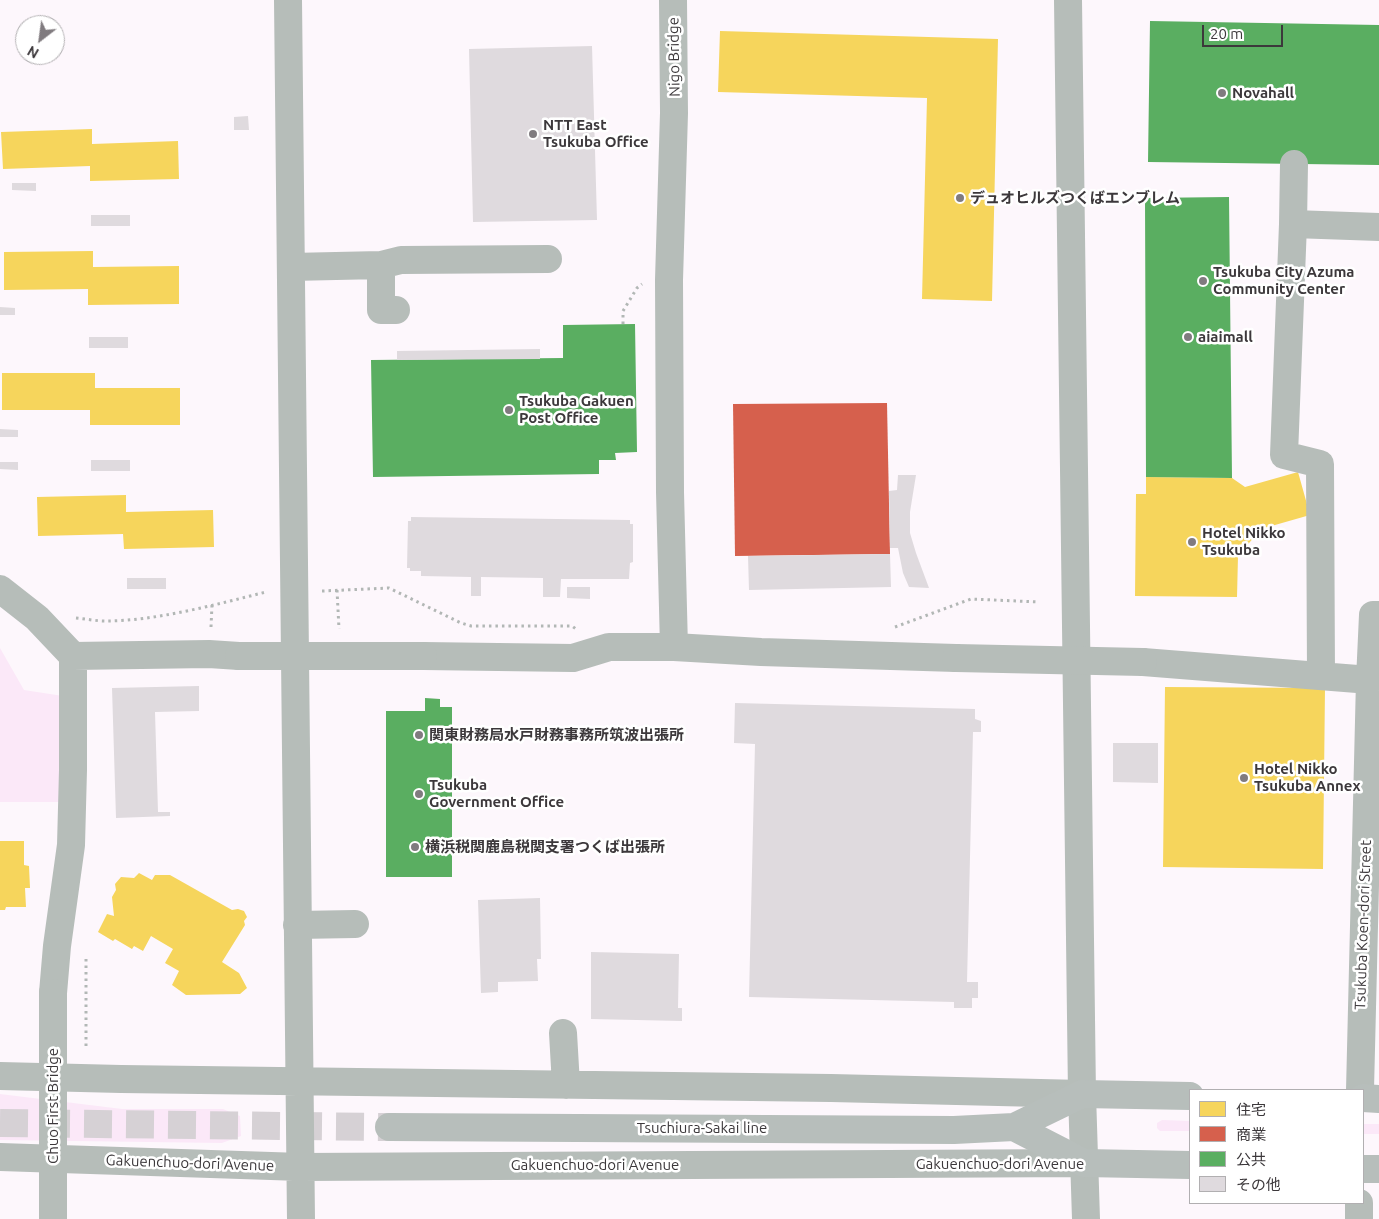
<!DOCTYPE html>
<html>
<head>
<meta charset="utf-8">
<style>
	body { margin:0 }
	#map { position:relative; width:1379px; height:1219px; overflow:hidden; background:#fdf7fc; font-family:Ubuntu,"Noto Sans JP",sans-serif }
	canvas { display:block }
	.legend { position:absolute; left:1189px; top:1089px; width:175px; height:115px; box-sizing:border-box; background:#fff; border:1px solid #b1afb1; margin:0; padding:6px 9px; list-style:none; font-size:15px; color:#3c383b }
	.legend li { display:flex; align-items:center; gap:10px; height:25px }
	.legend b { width:25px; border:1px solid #b1afb1 }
	.north { position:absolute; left:15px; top:15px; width:50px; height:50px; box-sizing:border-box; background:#fff; border:1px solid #b1afb1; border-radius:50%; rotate:210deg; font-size:14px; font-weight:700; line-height:20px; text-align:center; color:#3c383b }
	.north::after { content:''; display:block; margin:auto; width:18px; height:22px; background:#807b7f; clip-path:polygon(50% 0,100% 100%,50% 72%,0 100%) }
	.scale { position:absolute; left:1202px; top:25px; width:81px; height:22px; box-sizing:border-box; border:2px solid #3c383b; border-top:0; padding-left:6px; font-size:15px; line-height:18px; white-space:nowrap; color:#3c383b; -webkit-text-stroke:4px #fff; paint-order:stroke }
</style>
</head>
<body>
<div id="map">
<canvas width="1379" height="1219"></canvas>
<ul class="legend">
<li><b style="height:14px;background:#f6d55c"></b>住宅</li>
<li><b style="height:14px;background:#d6604d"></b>商業</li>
<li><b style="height:14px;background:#5aae61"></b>公共</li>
<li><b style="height:14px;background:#dfdade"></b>その他</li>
</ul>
<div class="north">N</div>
<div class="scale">20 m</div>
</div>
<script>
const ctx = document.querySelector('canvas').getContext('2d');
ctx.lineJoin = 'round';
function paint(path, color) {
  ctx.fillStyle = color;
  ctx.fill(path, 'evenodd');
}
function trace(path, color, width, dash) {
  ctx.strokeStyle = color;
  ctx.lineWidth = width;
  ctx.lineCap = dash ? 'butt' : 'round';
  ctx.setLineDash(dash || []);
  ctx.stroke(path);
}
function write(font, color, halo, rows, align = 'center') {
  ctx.font = font + ' Ubuntu,"Noto Sans JP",sans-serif';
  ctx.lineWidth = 5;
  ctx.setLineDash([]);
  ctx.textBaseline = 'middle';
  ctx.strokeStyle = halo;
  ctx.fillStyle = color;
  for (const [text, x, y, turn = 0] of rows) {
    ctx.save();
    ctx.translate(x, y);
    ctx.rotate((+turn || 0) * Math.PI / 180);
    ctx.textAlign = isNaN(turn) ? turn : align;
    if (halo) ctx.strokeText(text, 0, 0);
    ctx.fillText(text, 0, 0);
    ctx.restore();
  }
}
const green = new Path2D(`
	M 0,648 L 24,690 L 63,696 L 61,802 L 0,802 Z
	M 0,1094 L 122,1109 L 223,1109 L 240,1116 L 241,1136 L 222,1143 L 0,1140 Z
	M 1162,1120 L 1190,1121 L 1190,1131 L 1160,1131 L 1157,1128 L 1157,1123 Z
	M 1363,1124 L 1379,1124 L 1379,1134 L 1363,1134 Z`);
const homes = new Path2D(`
	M 720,31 L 998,39 L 992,301 L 922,299 L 927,98 L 718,92 Z
	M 92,129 L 92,144 L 178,141 L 179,179 L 90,181 L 90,166 L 3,169 L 1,132 Z
	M 93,251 L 93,267 L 179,266 L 179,304 L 88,305 L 88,289 L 4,290 L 4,252 Z
	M 2,373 L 95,373 L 95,388 L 180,388 L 180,425 L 90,425 L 90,410 L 2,410 Z
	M 1298,472 L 1310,515 L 1261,529 L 1238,556 L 1237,597 L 1135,596 L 1136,494 L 1146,494 L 1146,477 L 1232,478 L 1245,487 Z
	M 126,495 L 126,512 L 213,510 L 214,547 L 124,549 L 123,534 L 38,536 L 37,497 Z
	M 1165,687 L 1325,688 L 1323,869 L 1163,867 Z
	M 0,841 L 24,841 L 24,865 L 29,866 L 30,888 L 25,888 L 26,907 L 6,907 L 5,910 L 0,910 Z
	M 139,873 L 152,880 L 155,875 L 170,875 L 232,910 L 238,909 L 244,911 L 247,917 L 244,921 L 245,925 L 222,962 L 239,973 L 247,988 L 240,994 L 186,995 L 172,985 L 179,971 L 165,963 L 173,949 L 151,936 L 143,951 L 134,946 L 132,949 L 115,939 L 113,941 L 98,932 L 107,914 L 114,916 L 112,897 L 116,890 L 115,884 L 121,877 L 134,878 Z`);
const shops = new Path2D(`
	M 887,403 L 890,554 L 735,556 L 733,404 Z`);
const public = new Path2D(`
	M 1150,21 L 1379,25 L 1379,165 L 1148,162 Z
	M 1229,197 L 1232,478 L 1146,477 L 1145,198 Z
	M 635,324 L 637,452 L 615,453 L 616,460 L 599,460 L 599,474 L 373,477 L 371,360 L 563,358 L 563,325 Z
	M 425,698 L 440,699 L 440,707 L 452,707 L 452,877 L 386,877 L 386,711 L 425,711 Z`);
const building = new Path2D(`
	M 592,46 L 597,220 L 473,222 L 469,49 Z
	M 248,116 L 249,130 L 234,130 L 234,117 Z
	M 12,183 L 36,183 L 36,191 L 12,190 Z
	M 91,215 L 130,215 L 130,226 L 91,226 Z
	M 0,307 L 15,308 L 15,315 L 0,315 Z
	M 89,337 L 128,337 L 128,348 L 89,348 Z
	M 540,349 L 540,359 L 397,360 L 397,351 Z
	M 0,429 L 18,430 L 18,437 L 0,437 Z
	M 91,460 L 130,460 L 130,471 L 91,471 Z
	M 0,462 L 18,462 L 18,470 L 0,469 Z
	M 898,475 L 916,475 L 910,512 L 910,533 L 916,553 L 929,588 L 909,587 L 903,573 L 898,548 L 890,548 L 889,491 L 897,490 Z
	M 411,517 L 630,520 L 630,524 L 633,524 L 633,562 L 630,563 L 629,579 L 561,579 L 560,597 L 543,597 L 543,578 L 481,577 L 481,596 L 471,596 L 471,577 L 421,576 L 421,571 L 410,571 L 410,568 L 407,568 L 408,521 L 411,521 Z
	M 890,554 L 891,587 L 749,590 L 748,556 Z
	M 127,578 L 166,578 L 166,589 L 127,589 Z
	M 567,587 L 590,587 L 590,599 L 567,598 Z
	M 199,686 L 199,711 L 155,712 L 158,812 L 170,812 L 170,816 L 116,818 L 112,688 Z
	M 735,703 L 975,709 L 975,719 L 981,721 L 981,732 L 973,732 L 967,982 L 978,982 L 978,998 L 972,998 L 972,1008 L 954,1008 L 954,1002 L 749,997 L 755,744 L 734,743 Z
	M 1113,743 L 1158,743 L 1158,783 L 1113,782 Z
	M 540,898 L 541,959 L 537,959 L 538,981 L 498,982 L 498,992 L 481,993 L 478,900 Z
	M 591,952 L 679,954 L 678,1008 L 682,1008 L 682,1021 L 591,1019 Z`);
const majorTunnel = new Path2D(`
	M 0,1123 L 389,1127`);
const path = new Path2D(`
	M 623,324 L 623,311 L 637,288 L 642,284
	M 337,590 L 339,629
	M 322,591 L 389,588 L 461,623 L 471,626 L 572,626 L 576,629
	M 76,618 C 86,619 96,621 106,621 C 156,621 218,604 266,592
	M 211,627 L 212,605
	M 895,627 L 971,599 L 1039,602
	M 86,959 L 86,1048`);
const minor = new Path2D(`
	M 288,0 L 301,1219
	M 673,0 L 674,113 L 669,280 L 670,492 L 674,647
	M 1068,0 L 1082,1094 L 1086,1219
	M 1294,164 L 1293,224 L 1379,227
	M 1293,224 L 1284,455 L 1320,464 L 1321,676
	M 381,265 L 381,310 L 396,310
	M 291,267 L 381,265 L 401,260 L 548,259
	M 0,589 L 37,618 L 73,656 L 73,770 L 71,845 L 57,946 L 53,993
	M 73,656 L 209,654 L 239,656
	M 423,656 L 573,658 L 609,647 L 674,647 L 761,652 L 956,658
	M 1143,662 L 1370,680
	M 297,925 L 355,924
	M 563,1033 L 566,1085
	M 0,1076 L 121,1079 L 831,1088 L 1082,1094
	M 1360,1090 L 1370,680 L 1373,615 L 1379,615
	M 0,1157 L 301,1167 L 1084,1163
	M 1359,1219 L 1359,1203`);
const major = new Path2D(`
	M 1363,1098 L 1379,1099
	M 389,1127 L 954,1130 L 1014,1127 L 1082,1094 L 1190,1096
	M 1014,1127 L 1084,1163 L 1190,1165
	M 1363,1169 L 1379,1169`);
const minorBridge = new Path2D(`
	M 239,656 L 423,656
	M 956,658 L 1143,662
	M 53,1219 L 53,993`);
const markers = [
	[1222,93,5,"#807b7f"],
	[533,134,5,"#807b7f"],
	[960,198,5,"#807b7f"],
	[1203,281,5,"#807b7f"],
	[1188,337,5,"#807b7f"],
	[509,410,5,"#807b7f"],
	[1192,542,5,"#807b7f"],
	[419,735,5,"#807b7f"],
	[1244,778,5,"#807b7f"],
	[419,794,5,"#807b7f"],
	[415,847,5,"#807b7f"]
];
const streetNames = [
	["Nigo Bridge",674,57,-91],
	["Tsukuba Koen-dori Street",1363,925,-88],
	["Chuo First Bridge",53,1106,-90],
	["Tsuchiura-Sakai line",702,1128],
	["Gakuenchuo-dori Avenue",190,1163,2],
	["Gakuenchuo-dori Avenue",1000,1164],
	["Gakuenchuo-dori Avenue",595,1165]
];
const poiNames = [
	["Novahall",1232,93],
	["NTT East",543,125],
	["Tsukuba Office",543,142],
	["デュオヒルズつくばエンブレム",970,198],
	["Tsukuba City Azuma",1213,272],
	["Community Center",1213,289],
	["aiaimall",1198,337],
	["Tsukuba Gakuen",519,401],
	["Post Office",519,418],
	["Hotel Nikko",1202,533],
	["Tsukuba",1202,550],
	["関東財務局水戸財務事務所筑波出張所",429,735],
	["Hotel Nikko",1254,769],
	["Tsukuba Annex",1254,786],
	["Tsukuba",429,785],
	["Government Office",429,802],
	["横浜税関鹿島税関支署つくば出張所",425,847]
];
paint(green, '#fbe8f8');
paint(homes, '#f6d55c');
paint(shops, '#d6604d');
paint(public, '#5aae61');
paint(building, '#dfdade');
trace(majorTunnel, '#d6d1d5', 28, [28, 14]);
trace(path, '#b2b7b5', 3, [2.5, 4]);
trace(minor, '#b6bdb9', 28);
trace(major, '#b7bebb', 28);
trace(minorBridge, '#b6bdb9', 28);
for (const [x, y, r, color] of markers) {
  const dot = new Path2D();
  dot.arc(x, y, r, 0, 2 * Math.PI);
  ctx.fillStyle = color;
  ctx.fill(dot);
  trace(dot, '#fff', 2);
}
write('15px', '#3c383b', '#fff', streetNames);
write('bold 15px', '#3c383b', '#fff', poiNames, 'left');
</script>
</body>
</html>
